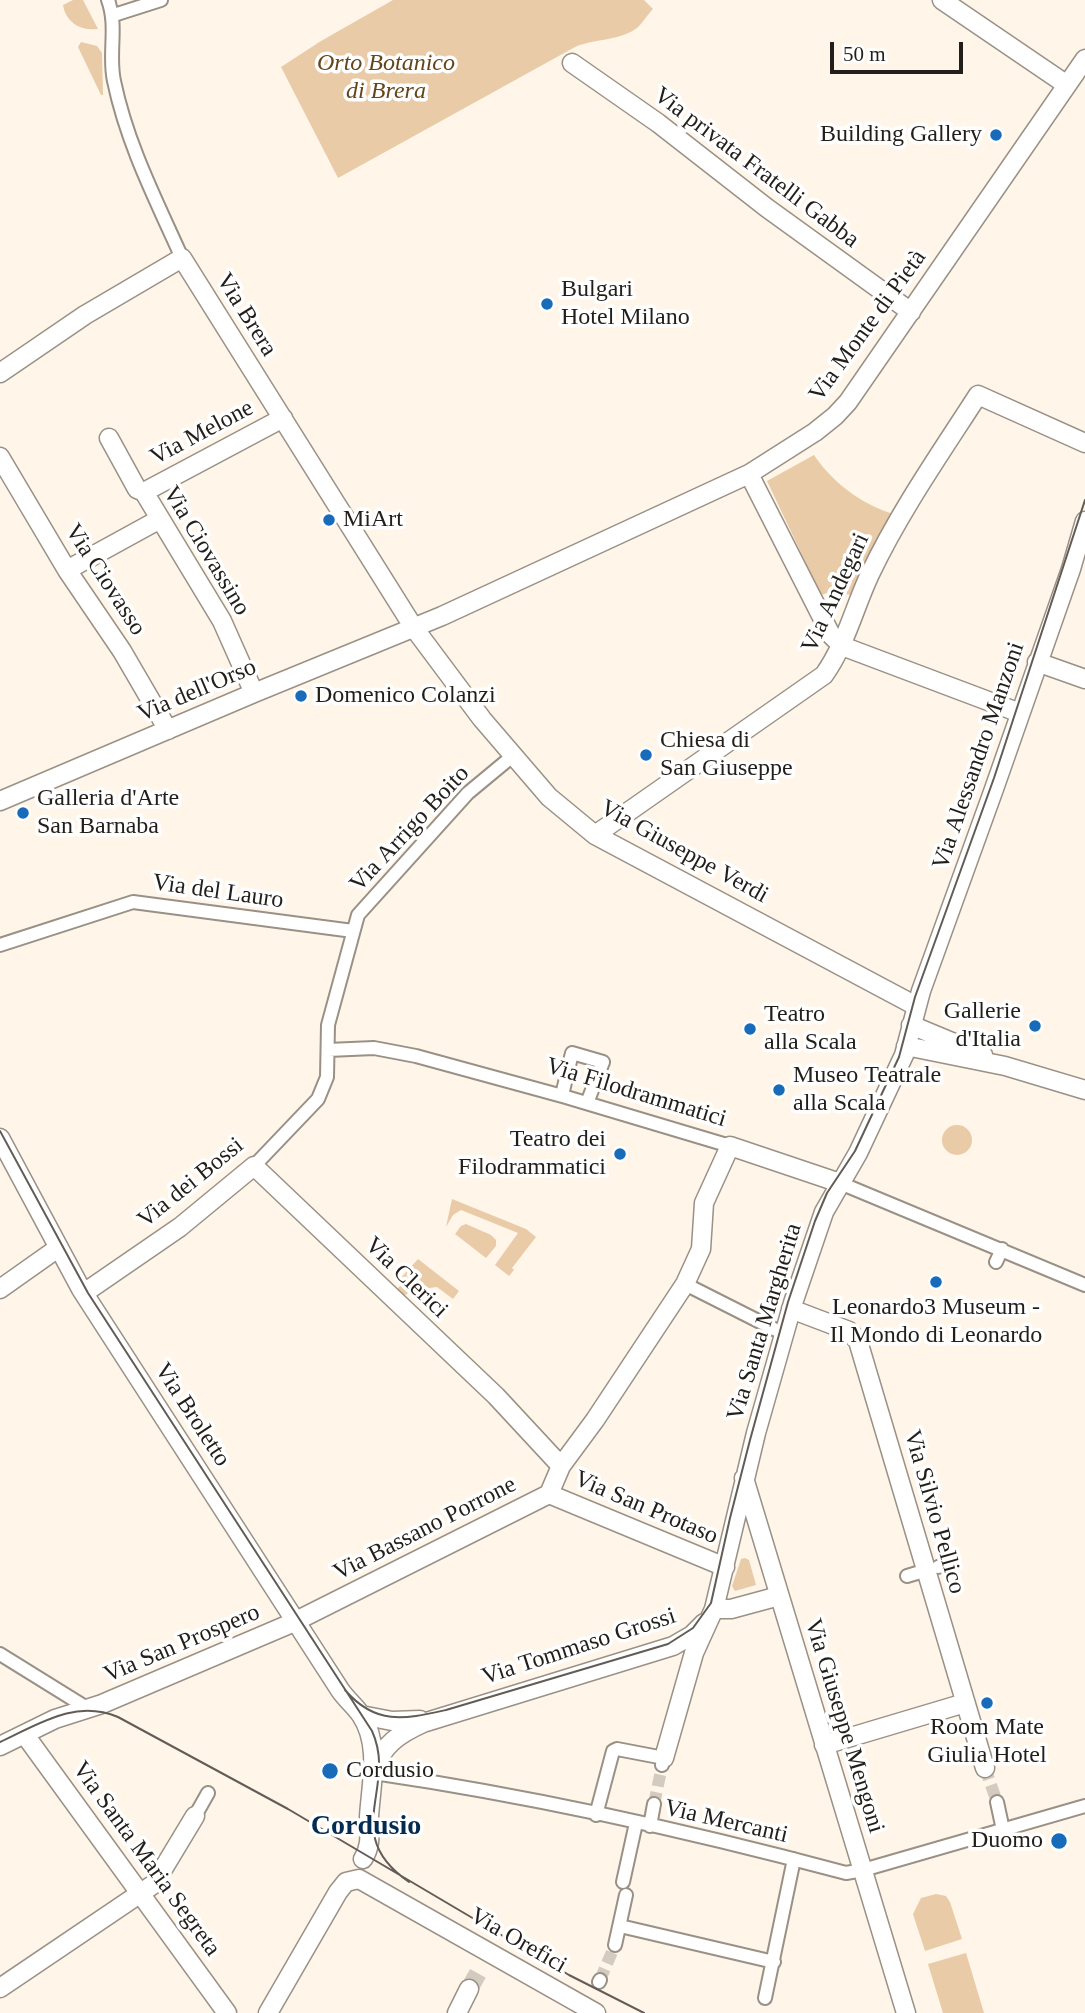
<!DOCTYPE html>
<html>
<head>
<meta charset="utf-8">
<style>
	body { margin:0 }
	#map { position:relative; width:1085px; height:2013px; overflow:hidden; background:#fff5e9; font-family:Georgia,serif }
	canvas { display:block }
	.scale { position:absolute; left:830px; top:42px; width:133px; height:32px; box-sizing:border-box; border:4px solid #221e1a; border-top:0; padding-left:9px; font-size:21px; line-height:24px; white-space:nowrap; color:#221e1a; -webkit-text-stroke:5px #fff; paint-order:stroke }
</style>
</head>
<body>
<div id="map">
<canvas width="1085" height="2013"></canvas>
<div class="scale">50 m</div>
</div>
<script>
const ctx = document.querySelector('canvas').getContext('2d');
ctx.lineJoin = 'round';
function paint(path, color) {
  ctx.fillStyle = color;
  ctx.fill(path, 'evenodd');
}
function trace(path, color, width, dash) {
  ctx.strokeStyle = color;
  ctx.lineWidth = width;
  ctx.lineCap = dash ? 'butt' : 'round';
  ctx.setLineDash(dash || []);
  ctx.stroke(path);
}
function write(font, color, halo, rows, align = 'center') {
  ctx.font = font + ' Georgia,serif';
  ctx.lineWidth = 7;
  ctx.setLineDash([]);
  ctx.textBaseline = 'middle';
  ctx.strokeStyle = halo;
  ctx.fillStyle = color;
  for (const [text, x, y, turn = 0] of rows) {
    ctx.save();
    ctx.translate(x, y);
    ctx.rotate((+turn || 0) * Math.PI / 180);
    ctx.textAlign = isNaN(turn) ? turn : align;
    if (halo) ctx.strokeText(text, 0, 0);
    ctx.fillText(text, 0, 0);
    ctx.restore();
  }
}
const green = new Path2D(`
	M 73,0 L 83,0 L 98,29 C 81,31 66,23 63,5 Z
	M 393,0 L 644,0 L 653,9 C 647,15 641,26 634,30 C 616,41 593,39 575,47 L 338,178 L 281,67 L 321,41 Z
	M 81,42 L 97,46 L 102,53 L 103,95 L 101,95 L 78,47 Z
	M 814,455 C 832,482 862,505 894,514 L 851,595 L 830,592 L 821,595 L 767,481 Z
	M942 1140a15 15 0 1 1 30 0a15 15 0 1 1-30 0Z
	M 452,1199 L 526,1229 L 536,1237 L 512,1268 L 514,1270 L 509,1276 L 495,1265 L 518,1233 L 461,1210 L 453,1215 L 446,1227 Z
	M 466,1224 L 491,1235 L 496,1240 L 496,1246 L 486,1258 L 455,1234 L 461,1226 Z
	M 418,1259 L 459,1291 L 453,1299 L 437,1287 L 412,1290 L 400,1299 L 393,1293 L 403,1283 L 400,1279 Z
	M 745,1558 L 749,1560 L 756,1585 L 735,1591 L 732,1586 L 741,1559 Z
	M 936,1894 L 946,1896 L 950,1902 L 962,1939 L 925,1951 L 913,1914 L 921,1898 Z
	M 966,1953 L 984,2013 L 943,2013 L 928,1964 Z`);
const pedestrianTunnel = new Path2D(`
	M 985,1768 L 997,1802
	M 654,1804 L 662,1766
	M 600,1980 L 615,1945`);
const minorTunnel = new Path2D(`
	M 469,1989 L 481,1968`);
const pedestrian = new Path2D(`
	M 108,0 C 118,27 108,54 114,81 C 127,144 156,200 182,258
	M 114,15 L 161,0
	M 0,945 L 133,902 L 353,931
	M 328,1050 L 374,1048 L 416,1056 L 566,1097 L 730,1146
	M 562,1095 L 572,1053 L 603,1062 L 587,1103
	M 254,1166 L 318,1099 L 327,1077 L 328,1025 L 358,915 L 468,793 L 515,754
	M 840,1183 L 1085,1285
	M 996,1262 L 1002,1249
	M 685,1284 L 784,1334
	M 938,1567 L 941,1566
	M 907,1576 L 917,1573
	M 0,1654 L 87,1708
	M 374,1773 C 531,1796 693,1832 846,1873 L 863,1870 L 1085,1806
	M 997,1802 L 1003,1830
	M 596,1815 L 613,1751 L 617,1749 L 664,1758 L 662,1765
	M 195,1816 L 208,1793
	M 650,1826 L 654,1804
	M 623,1882 L 636,1823
	M 620,1926 L 774,1962
	M 615,1945 L 626,1895
	M 599,1982 L 600,1980
	M 765,1998 L 794,1859`);
const minor = new Path2D(`
	M 942,0 L 1067,85
	M 572,63 L 658,123 L 767,208 L 911,312
	M 0,373 L 85,315 L 182,258 L 414,628 L 482,719 L 549,797 L 595,835 L 916,1006
	M 109,438 L 137,489 L 144,492 L 222,621 L 254,693
	M 0,457 L 67,570 L 122,651 L 168,730
	M 749,474 L 831,635 L 842,646 L 1020,713
	M 144,492 L 283,418
	M 67,570 L 160,519
	M 1037,662 L 1085,679
	M 0,801 L 254,693 L 442,616 L 749,474 L 815,432 L 835,416 L 848,402 L 1085,59
	M 595,835 L 824,675 C 846,644 854,608 870,574 C 900,511 940,454 978,395 L 1085,443
	M 911,1025 L 983,1055
	M 906,1046 L 1005,1066 L 1085,1090
	M 0,1138 L 81,1289 L 340,1690 C 346,1699 355,1706 361,1715 C 381,1745 371,1783 369,1817 C 369,1832 372,1845 363,1859
	M 0,1289 L 58,1248
	M 84,1293 L 180,1227 L 254,1166 L 496,1396 L 561,1466
	M 791,1309 L 849,1331 L 858,1341 L 985,1768
	M 744,1478 L 906,2013
	M 549,1494 L 725,1567
	M 714,1609 L 731,1609 L 779,1596
	M 361,1715 L 392,1721 L 420,1720
	M 25,1735 L 227,2013
	M 824,1745 L 965,1703
	M 0,1746 L 55,1719 L 102,1704 L 292,1623 L 549,1494 L 561,1466 L 595,1420 L 685,1284 L 701,1249 L 704,1203 L 730,1146 L 840,1183
	M 664,1758 L 694,1653 L 714,1609 L 756,1433 L 793,1303 L 824,1212 L 858,1153 L 904,1055 L 921,991 L 994,789 L 1071,569 L 1085,521
	M 375,1770 C 381,1745 401,1733 423,1723 L 673,1646 L 692,1635 L 704,1623
	M 0,1988 L 154,1884 L 195,1816
	M 268,2013 L 338,1892 L 346,1882 L 359,1879 L 596,2013
	M 457,2013 L 469,1989`);
const tram = new Path2D(`
	M 0,1131 L 88,1293 L 372,1731 C 398,1788 339,1834 409,1882
	M 345,1690 C 376,1726 405,1719 446,1710 L 668,1644 L 693,1628 L 711,1603 L 730,1518 L 750,1440 L 788,1302 L 815,1221 L 827,1193 L 855,1151 L 899,1057 L 915,997 L 994,778 L 1085,500
	M 0,1742 C 39,1724 75,1699 118,1717 L 288,1809 L 569,1975 L 644,2013`);
const markers = [
	[996,135,7,"#176bb9"],
	[547,304,7,"#176bb9"],
	[329,520,7,"#176bb9"],
	[301,696,7,"#176bb9"],
	[646,755,7,"#176bb9"],
	[23,813,7,"#176bb9"],
	[1035,1026,7,"#176bb9"],
	[750,1029,7,"#176bb9"],
	[779,1090,7,"#176bb9"],
	[620,1154,7,"#176bb9"],
	[936,1282,7,"#176bb9"],
	[987,1703,7,"#176bb9"],
	[330,1771,9,"#176bb9"],
	[1059,1841,9,"#176bb9"]
];
const parkNames = [
	["Orto Botanico",386,64],
	["di Brera",386,92]
];
const poiNames = [
	["Building Gallery",982,135,"right"],
	["Bulgari",561,290],
	["Hotel Milano",561,318],
	["MiArt",343,520],
	["Domenico Colanzi",315,696],
	["Chiesa di",660,741],
	["San Giuseppe",660,769],
	["Galleria d'Arte",37,799],
	["San Barnaba",37,827],
	["Gallerie",1021,1012,"right"],
	["d'Italia",1021,1040,"right"],
	["Teatro",764,1015],
	["alla Scala",764,1043],
	["Museo Teatrale",793,1076],
	["alla Scala",793,1104],
	["Teatro dei",606,1140,"right"],
	["Filodrammatici",606,1168,"right"],
	["Leonardo3 Museum -",936,1308,"center"],
	["Il Mondo di Leonardo",936,1336,"center"],
	["Room Mate",987,1728,"center"],
	["Giulia Hotel",987,1756,"center"],
	["Cordusio",346,1771],
	["Duomo",1043,1841,"right"]
];
const streetNames = [
	["Via privata Fratelli Gabba",756,168,37],
	["Via Brera",246,315,58],
	["Via Monte di Pietà",868,326,-54],
	["Via Melone",202,433,-28],
	["Via Ciovassino",206,551,59],
	["Via Ciovasso",105,580,57],
	["Via Andegari",836,593,-65],
	["Via dell'Orso",197,691,-23],
	["Via Alessandro Manzoni",979,756,-71],
	["Via Arrigo Boito",410,829,-47],
	["Via Giuseppe Verdi",684,852,29],
	["Via del Lauro",218,892,8],
	["Via Filodrammatici",636,1093,17],
	["Via dei Bossi",191,1183,-39],
	["Via Clerici",406,1278,44],
	["Via Santa Margherita",765,1322,-73],
	["Via Broletto",192,1415,57],
	["Via San Protaso",646,1508,23],
	["Via Silvio Pellico",934,1512,74],
	["Via Bassano Porrone",425,1529,-27],
	["Via San Prospero",182,1644,-23],
	["Via Tommaso Grossi",579,1647,-18],
	["Via Giuseppe Mengoni",844,1726,73],
	["Via Mercanti",726,1822,13],
	["Via Santa Maria Segreta",146,1859,54],
	["Via Orefici",518,1941,30]
];
const quarterNames = [
	["Cordusio",366,1827]
];
paint(green, '#e9cba7');
trace(pedestrianTunnel, '#d3cac0', 12, [12, 6]);
trace(minorTunnel, '#d3cac0', 18, [18, 9]);
trace(pedestrian, '#9a9186', 16);
trace(minor, '#9a9186', 21);
trace(pedestrian, '#fff', 12);
trace(minor, '#fff', 18);
trace(tram, '#625c56', 2);
for (const [x, y, r, color] of markers) {
  const dot = new Path2D();
  dot.arc(x, y, r, 0, 2 * Math.PI);
  ctx.fillStyle = color;
  ctx.fill(dot);
  trace(dot, '#fff', 2.5);
}
write('italic 24px', '#64451a', '#fff', parkNames);
write('24px', '#221e1a', '#fff', poiNames, 'left');
write('24px', '#221e1a', '#fff', streetNames);
write('bold 28px', '#042b51', '#fff', quarterNames);
</script>
</body>
</html>
